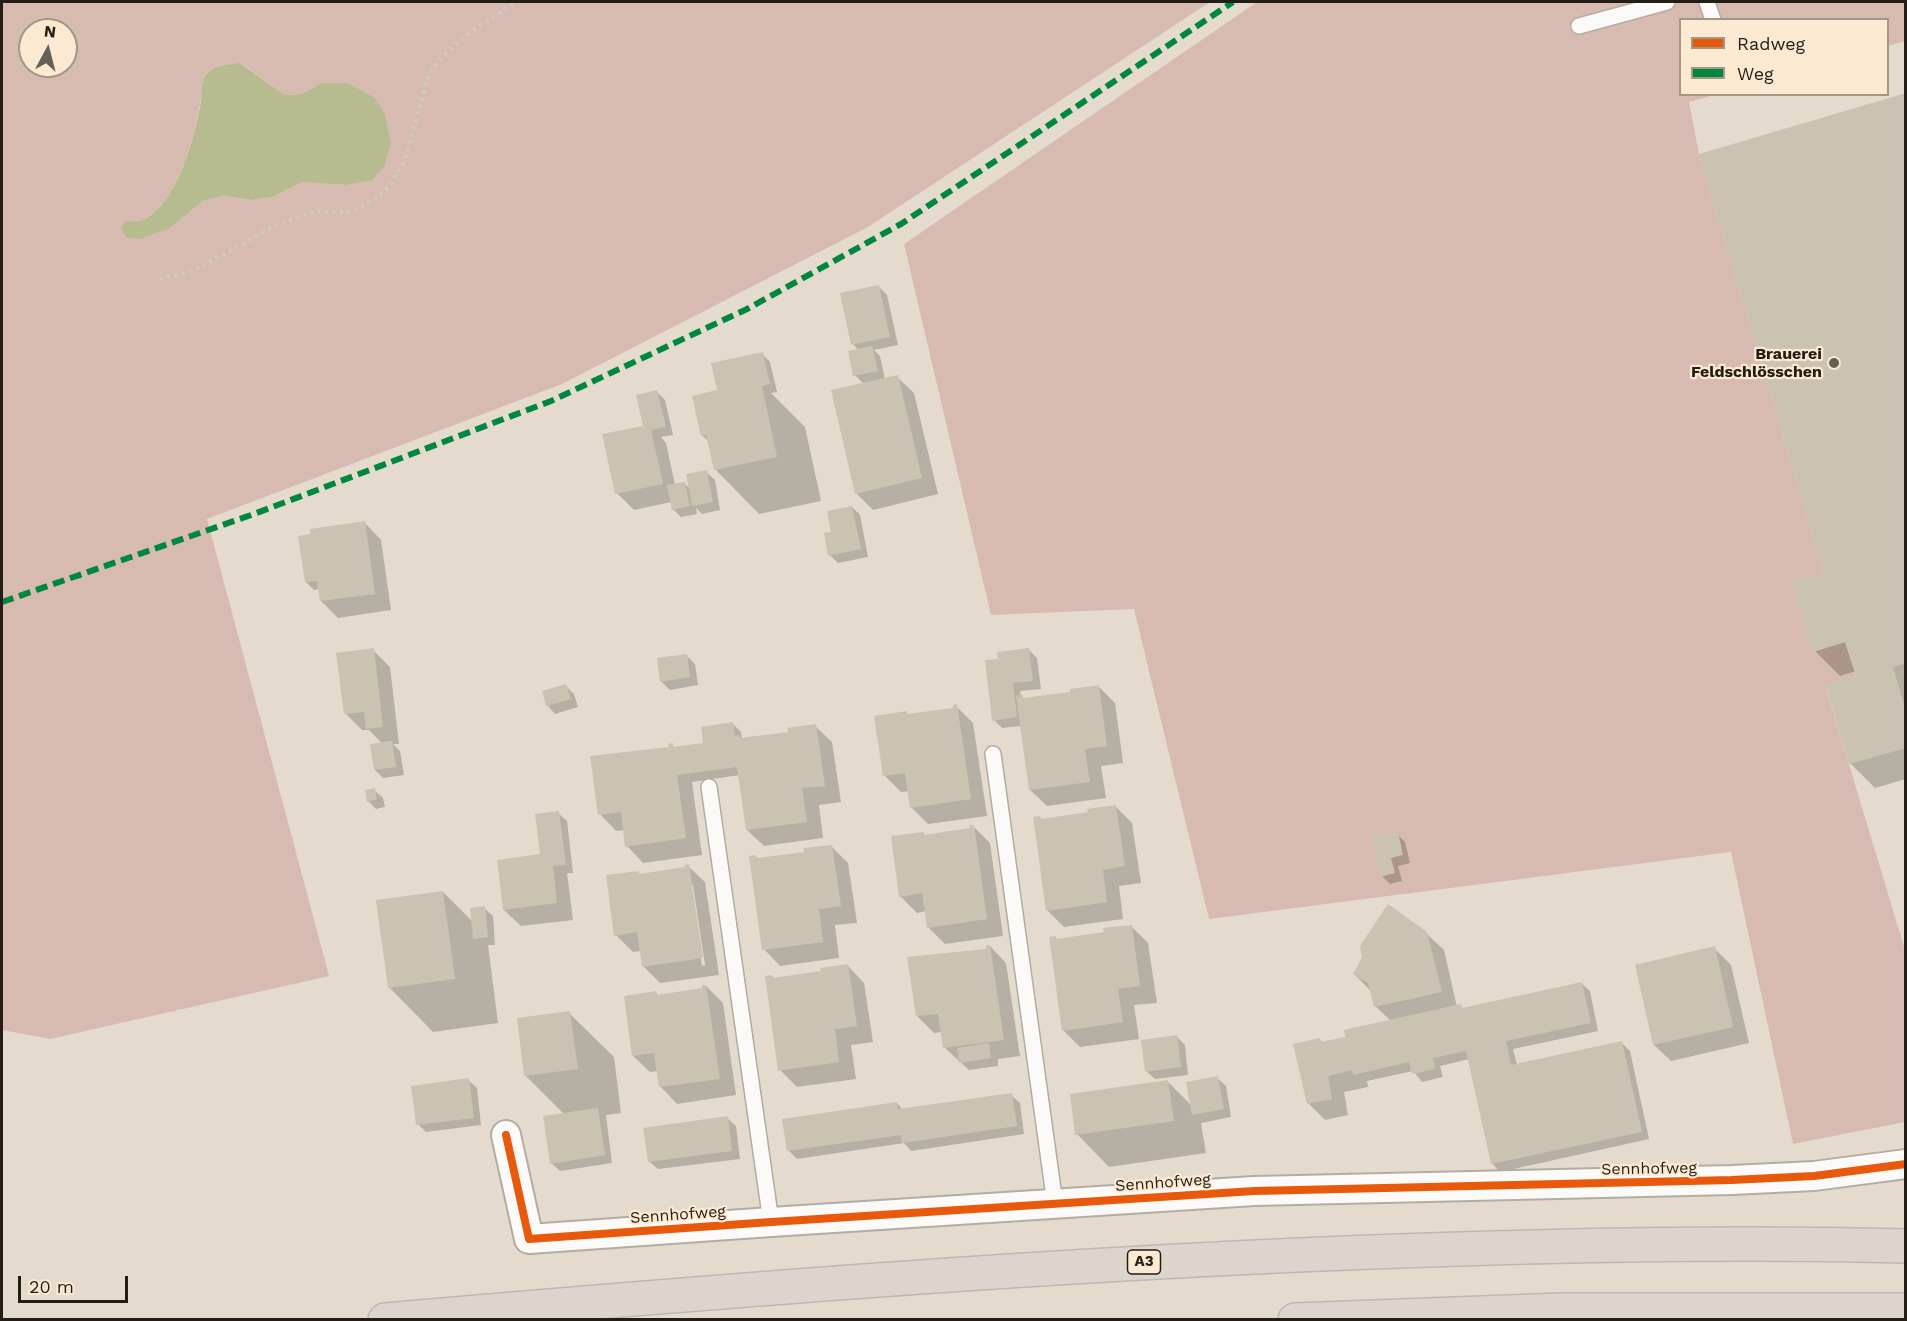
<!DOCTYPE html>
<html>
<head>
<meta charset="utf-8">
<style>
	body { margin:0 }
	#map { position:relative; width:1907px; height:1321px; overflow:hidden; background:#e4dbce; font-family:"Work Sans",sans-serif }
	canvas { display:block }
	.frame { position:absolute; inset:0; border:3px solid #231d15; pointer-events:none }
	.legend { position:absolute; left:1679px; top:18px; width:210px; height:78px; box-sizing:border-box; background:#fbe9d2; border:2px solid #a59786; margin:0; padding:8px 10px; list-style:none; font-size:18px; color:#231d15 }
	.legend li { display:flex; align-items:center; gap:12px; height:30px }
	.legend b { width:30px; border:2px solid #a59786 }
	.north { position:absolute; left:18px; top:18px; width:60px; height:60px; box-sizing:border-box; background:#fbe9d2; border:2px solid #a59786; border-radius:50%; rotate:7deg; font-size:16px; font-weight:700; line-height:24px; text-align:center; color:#231d15 }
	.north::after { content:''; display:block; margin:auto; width:21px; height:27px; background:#676056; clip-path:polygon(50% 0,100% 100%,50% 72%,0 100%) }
	.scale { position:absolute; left:18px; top:1276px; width:110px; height:27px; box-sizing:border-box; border:3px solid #231d15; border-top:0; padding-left:8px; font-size:18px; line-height:21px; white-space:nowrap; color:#231d15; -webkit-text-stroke:4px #fbe9d2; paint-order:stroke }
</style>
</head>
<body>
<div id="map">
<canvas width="1907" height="1321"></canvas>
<div class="frame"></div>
<ul class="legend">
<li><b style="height:8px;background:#e8590c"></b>Radweg</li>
<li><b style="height:8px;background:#00873e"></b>Weg</li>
</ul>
<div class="north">N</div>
<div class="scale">20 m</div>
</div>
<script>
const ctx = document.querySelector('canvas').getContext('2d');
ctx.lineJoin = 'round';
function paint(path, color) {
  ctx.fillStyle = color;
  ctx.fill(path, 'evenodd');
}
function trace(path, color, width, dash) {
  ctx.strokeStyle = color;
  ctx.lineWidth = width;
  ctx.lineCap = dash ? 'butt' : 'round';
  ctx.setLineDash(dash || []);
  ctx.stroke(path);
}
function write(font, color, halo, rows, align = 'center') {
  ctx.font = font + ' "Work Sans",sans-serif';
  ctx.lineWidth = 4.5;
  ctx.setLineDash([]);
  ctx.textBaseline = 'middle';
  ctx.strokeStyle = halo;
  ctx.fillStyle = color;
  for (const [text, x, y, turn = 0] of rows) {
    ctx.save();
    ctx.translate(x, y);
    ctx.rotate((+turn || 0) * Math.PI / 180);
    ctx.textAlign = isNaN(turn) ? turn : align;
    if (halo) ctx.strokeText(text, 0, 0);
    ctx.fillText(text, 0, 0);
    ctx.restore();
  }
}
const green = new Path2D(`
	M 2,2 L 1210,2 L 868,227 L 562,384 L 207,519 L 329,976 L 50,1039 L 2,1030 ZM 30,30 L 66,30 L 66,66 L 30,66 ZM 241,63 L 285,95 L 301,94 L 322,83 L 345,185 L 302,182 L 272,197 L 252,200 L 224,196 L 203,201 L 170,228 L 125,221 C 131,221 138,222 143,220 C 183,201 199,118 204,78 Z
	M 1257,2 L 1905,2 L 1905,41 L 1888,46 L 1888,20 L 1680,20 L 1680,94 L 1714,95 L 1689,102 L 1699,154 L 1824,573 L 1793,582 L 1813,652 L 1845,642 L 1856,676 L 1825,685 L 1905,950 L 1905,1122 L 1793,1144 L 1731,852 L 1209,919 L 1134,609 L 991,615 L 904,244 Z`);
const water = new Path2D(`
	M 240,63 L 285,95 L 301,94 L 322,83 L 348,83 L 375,98 L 385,115 L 391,143 L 384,167 L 372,180 L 345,185 L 302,182 L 272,197 L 252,200 L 224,196 L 203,201 L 170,228 L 141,239 L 127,238 L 121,229 L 125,221 C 131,221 138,222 143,220 C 178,204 194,137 201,102 C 202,95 201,86 204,79 C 210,65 228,65 240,63 Z`);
const shadow = new Path2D(`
	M 1906,95 L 1906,779 L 1875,788 L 1850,763 L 1857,677 L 1856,671 L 1840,676 L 1815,651 L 1826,574 Z
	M 879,287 L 887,295 L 898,345 L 874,350 L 880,356 L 885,379 L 897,377 L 914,393 L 938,494 L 873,510 L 856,493 L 864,384 L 855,375 L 859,351 L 853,344 Z
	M 762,354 L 770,362 L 777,392 L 771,393 L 805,427 L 821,501 L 759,514 L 715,469 L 709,442 L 702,435 Z
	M 657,392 L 665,400 L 673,435 L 661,437 L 666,443 L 675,485 L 685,484 L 691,490 L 706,472 L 715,480 L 720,510 L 702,514 L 696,508 L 697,514 L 681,517 L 673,509 L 671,502 L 634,510 L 617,493 Z
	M 852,507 L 860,515 L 868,557 L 838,563 L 830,555 L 833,533 Z
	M 365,523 L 381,540 L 391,610 L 338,618 L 321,601 L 320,589 L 314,590 L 306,582 Z
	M 373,650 L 390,667 L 399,744 L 393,744 L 400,751 L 404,775 L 383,778 L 375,770 L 383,744 L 369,730 L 362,730 L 345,713 Z
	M 1029,650 L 1037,658 L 1041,689 L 1020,691 L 1021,697 L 1025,700 L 1072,693 L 1098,686 L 1115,703 L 1123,763 L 1101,766 L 1106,798 L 1047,806 L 1030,790 L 1021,726 L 1002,728 L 994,720 L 999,660 Z
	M 686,655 L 695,664 L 698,685 L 670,690 L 661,681 Z
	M 566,686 L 574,694 L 578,707 L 555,714 L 547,705 Z
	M 956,706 L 973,723 L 987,816 L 928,824 L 911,807 L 909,791 L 901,792 L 884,775 L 907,713 L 909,716 L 955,709 Z
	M 733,724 L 741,732 L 742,740 L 789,733 L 815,726 L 832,742 L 841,802 L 819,805 L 823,838 L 764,846 L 747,830 L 740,775 L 692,782 L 702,855 L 643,863 L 627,846 L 625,830 L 616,831 L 600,814 L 672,745 L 675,748 L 705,744 Z
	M 374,790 L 383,798 L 385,807 L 376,809 L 368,801 Z
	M 1115,806 L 1132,823 L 1141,883 L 1119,886 L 1123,919 L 1064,927 L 1047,910 L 1040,817 L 1042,820 L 1089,814 Z
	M 558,813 L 567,821 L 573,873 L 567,873 L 573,920 L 521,926 L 504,910 L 544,856 Z
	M 973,826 L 990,843 L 1003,936 L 945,944 L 928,927 L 926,911 L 917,913 L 900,896 L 923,833 L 926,836 L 971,829 Z
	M 1397,834 L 1405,842 L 1410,863 L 1398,866 L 1402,881 L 1390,884 L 1382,876 Z
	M 831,846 L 848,863 L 857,923 L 835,925 L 839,958 L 780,966 L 764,949 L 756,857 L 759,859 L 806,853 Z
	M 688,866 L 705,882 L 719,975 L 660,983 L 643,966 L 641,951 L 633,952 L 616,935 L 638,872 L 641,875 L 687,868 ZM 690,885 L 693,885 L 705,965 L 702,966 Z
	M 443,892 L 473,922 L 484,908 L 493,916 L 495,945 L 488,945 L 498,1023 L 433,1032 L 389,987 Z
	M 1131,926 L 1148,943 L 1157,1003 L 1134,1005 L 1139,1039 L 1080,1047 L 1063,1030 L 1055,937 L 1058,940 L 1105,933 Z
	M 1426,933 L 1444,950 L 1457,1007 L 1461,1006 L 1463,1009 L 1581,983 L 1590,991 L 1598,1031 L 1513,1049 L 1517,1065 L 1621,1042 L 1630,1051 L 1649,1139 L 1500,1172 L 1492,1163 L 1469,1059 L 1440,1066 L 1443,1077 L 1422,1082 L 1413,1071 L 1367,1081 L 1368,1087 L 1344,1092 L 1348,1115 L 1325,1120 L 1308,1103 L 1320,1040 L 1323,1043 L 1347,1038 L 1391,1021 L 1375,1006 L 1371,991 L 1354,974 Z
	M 990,946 L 1006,963 L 1020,1056 L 998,1059 L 998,1066 L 969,1070 L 945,1048 L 942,1032 L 934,1033 L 917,1016 Z
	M 1714,948 L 1731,965 L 1749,1043 L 1671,1061 L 1654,1045 Z
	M 848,966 L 864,983 L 873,1042 L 851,1045 L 856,1079 L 797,1087 L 780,1070 L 772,976 L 775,979 L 822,973 Z
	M 706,986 L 723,1003 L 736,1095 L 677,1104 L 661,1087 L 658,1071 L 650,1072 L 633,1056 L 656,993 L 659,996 L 704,989 Z
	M 569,1013 L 614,1057 L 621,1113 L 606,1115 L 612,1163 L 560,1171 L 551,1163 L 564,1114 L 526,1076 Z
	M 1177,1037 L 1185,1045 L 1188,1075 L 1155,1079 L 1146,1071 Z
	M 1217,1078 L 1226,1086 L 1231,1117 L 1201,1123 L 1206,1153 L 1109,1167 L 1077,1134 L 1168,1082 L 1191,1105 Z
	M 468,1080 L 477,1088 L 481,1125 L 426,1132 L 418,1124 Z
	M 1011,1095 L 1020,1103 L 1024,1134 L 911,1151 L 904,1143 L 797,1159 L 789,1151 L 897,1103 L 903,1110 Z
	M 727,1118 L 736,1126 L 740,1159 L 658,1169 L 649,1161 Z`);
const building = new Path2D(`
	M 1906,93 L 1906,663 L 1893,667 L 1906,711 L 1906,748 L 1849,764 L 1825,684 L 1856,676 L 1845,642 L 1813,652 L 1792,582 L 1824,573 L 1699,154 Z
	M 879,285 L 890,337 L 851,345 L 840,293 Z
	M 872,346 L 878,371 L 853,376 L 848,351 Z
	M 763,352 L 770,384 L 762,386 L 777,457 L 714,470 L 706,435 L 701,436 L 692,396 L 717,390 L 711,363 Z
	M 898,375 L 922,478 L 855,494 L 831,390 Z
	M 657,390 L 666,427 L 651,430 L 663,484 L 615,494 L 602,434 L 643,426 L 636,395 Z
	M 707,470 L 713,502 L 692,506 L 686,474 Z
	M 685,482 L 690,506 L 672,510 L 667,485 Z
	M 852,506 L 861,549 L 828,556 L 824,533 L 831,532 L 827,511 Z
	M 365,521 L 375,594 L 320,601 L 317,581 L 305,582 L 298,536 L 311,534 L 310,529 Z
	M 374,648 L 383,727 L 366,729 L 364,712 L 344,714 L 336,653 Z
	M 1029,648 L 1033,681 L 1013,683 L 1017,717 L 992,721 L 985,660 L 998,659 L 997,652 Z
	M 687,654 L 690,677 L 660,682 L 657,658 Z
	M 566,684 L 571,699 L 546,706 L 542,691 Z
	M 1099,685 L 1107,746 L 1085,749 L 1090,782 L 1029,790 L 1016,696 L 1023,695 L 1023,698 L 1070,692 L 1070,689 Z
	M 957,704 L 971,799 L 910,808 L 905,773 L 883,776 L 874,716 L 907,711 L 907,714 L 953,708 L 953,705 Z
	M 733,722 L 735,736 L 740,735 L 740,738 L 788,732 L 787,728 L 816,724 L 825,786 L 802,788 L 807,822 L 746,830 L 737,767 L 677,775 L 686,838 L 625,847 L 621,812 L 598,815 L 590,756 L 669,747 L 668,744 L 673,743 L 673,747 L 703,743 L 701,727 Z
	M 392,741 L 396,767 L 374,770 L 370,744 Z
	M 375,788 L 377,799 L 367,802 L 365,790 Z
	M 1116,805 L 1125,866 L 1103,870 L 1107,902 L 1046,911 L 1033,817 L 1040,816 L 1041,819 L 1088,812 L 1087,809 Z
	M 559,811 L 566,865 L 553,866 L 557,903 L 503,910 L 497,860 L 540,854 L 535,814 Z
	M 969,825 L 974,825 L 987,919 L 927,928 L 922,893 L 899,897 L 891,836 L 924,832 L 924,835 L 970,828 Z
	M 1398,832 L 1403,855 L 1391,858 L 1395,873 L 1380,877 L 1371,838 Z
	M 832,845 L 841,906 L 819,909 L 823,942 L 762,950 L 749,856 L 756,855 L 757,858 L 804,852 L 803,848 Z
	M 689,864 L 703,958 L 642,967 L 637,932 L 614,936 L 606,875 L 639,871 L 639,874 L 685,867 L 684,865 Z
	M 443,891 L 455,979 L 388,988 L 376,900 Z
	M 1388,904 L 1427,932 L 1442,992 L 1374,1007 L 1368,983 L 1353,974 L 1362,958 L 1360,946 Z
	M 485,906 L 488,937 L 473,939 L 470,908 Z
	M 1132,925 L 1140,986 L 1118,989 L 1123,1022 L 1062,1031 L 1049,937 L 1056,936 L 1056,939 L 1104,932 L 1103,928 Z
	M 986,945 L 990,945 L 1004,1040 L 943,1048 L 938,1014 L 916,1016 L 907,957 L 986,949 Z
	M 1715,946 L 1733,1027 L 1653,1045 L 1635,965 Z
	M 848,964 L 857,1026 L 835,1029 L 839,1062 L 778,1071 L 765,976 L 772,975 L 773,978 L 821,971 L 820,968 Z
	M 1582,982 L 1591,1023 L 1506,1041 L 1511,1065 L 1622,1041 L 1642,1132 L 1491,1164 L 1466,1051 L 1433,1058 L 1435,1069 L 1412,1074 L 1409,1062 L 1353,1075 L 1352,1070 L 1328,1076 L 1332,1099 L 1307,1104 L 1293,1044 L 1320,1038 L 1321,1042 L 1345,1037 L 1344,1030 L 1461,1004 L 1462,1008 Z
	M 702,985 L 706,985 L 720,1079 L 659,1087 L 654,1053 L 632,1056 L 624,996 L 656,991 L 657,995 L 702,988 Z
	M 570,1011 L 578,1069 L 524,1076 L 517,1018 Z
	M 1177,1035 L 1181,1067 L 1145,1072 L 1141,1040 Z
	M 989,1043 L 991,1058 L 959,1063 L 957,1048 Z
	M 1218,1076 L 1224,1109 L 1192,1115 L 1186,1082 Z
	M 469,1078 L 474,1118 L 416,1125 L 411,1086 Z
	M 1168,1080 L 1174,1121 L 1075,1135 L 1070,1094 Z
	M 1012,1093 L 1017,1126 L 902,1143 L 901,1135 L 787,1151 L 782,1119 L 897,1102 L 898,1109 Z
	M 598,1108 L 605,1155 L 550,1164 L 543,1116 Z
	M 728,1116 L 732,1151 L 648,1162 L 643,1128 Z`);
const path = new Path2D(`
	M 160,279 L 195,270 L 273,227 L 315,211 L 347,213 L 367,204 L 387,189 L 404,162 L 429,74 C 447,44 488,21 517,2`);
const lane = new Path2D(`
	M 1707,2 L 1713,20
	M 1579,26 L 1667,2
	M 993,754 L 1055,1204
	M 709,787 L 771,1222`);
const street = new Path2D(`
	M 506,1135 L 529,1239 L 771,1222 L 1254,1191 L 1732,1180 L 1814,1176 L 1906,1164`);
const highway = new Path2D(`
	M 385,1320 C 754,1288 1123,1258 1492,1248 C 1630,1244 1768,1242 1906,1246
	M 1295,1320 L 1562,1310 L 1906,1310`);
const quiet = new Path2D(`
	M 2,602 L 254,514 L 551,401 L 747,309 L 901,224 L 1233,2`);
const cycleway = new Path2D(`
	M 506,1135 L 529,1239 L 771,1222 L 1254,1191 L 1732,1180 L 1814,1176 L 1906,1164`);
const markers = [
	[1834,363,6,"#676056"]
];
const shields = [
	[1144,1262,33]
];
const shieldNames = [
	["A3",1144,1262]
];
const poiNames = [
	["Brauerei",1822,354],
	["Feldschlösschen",1822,372]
];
const streetNames = [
	["Sennhofweg",1649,1169,-1],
	["Sennhofweg",1163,1183,-4],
	["Sennhofweg",678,1215,-4]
];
paint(green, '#d8bbb0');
paint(water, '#b6bc90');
paint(shadow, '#0003');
paint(building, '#cac3b1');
trace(lane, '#b3aca1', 18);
trace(street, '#b3aca1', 32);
trace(highway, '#bdb8b2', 36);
trace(path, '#cdcac6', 4, [3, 4.5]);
trace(lane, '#fbfaf8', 15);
trace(street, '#fbfaf8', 28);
trace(highway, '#ddd4cd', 33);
trace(quiet, '#00873e', 6, [12, 6]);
trace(cycleway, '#e8590c', 8);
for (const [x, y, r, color] of markers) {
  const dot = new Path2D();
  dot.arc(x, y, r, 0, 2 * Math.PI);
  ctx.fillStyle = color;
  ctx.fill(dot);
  trace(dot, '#fbe9d2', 2);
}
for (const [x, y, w] of shields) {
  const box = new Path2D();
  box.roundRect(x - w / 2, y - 12, w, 24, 4.5);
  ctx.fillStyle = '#fbe9d2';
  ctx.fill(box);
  trace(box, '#231d15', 1.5);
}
write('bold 15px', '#231d15', null, shieldNames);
write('bold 16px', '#231d15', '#fbe9d2', poiNames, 'right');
write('16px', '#231d15', '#fbe9d2', streetNames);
</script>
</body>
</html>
